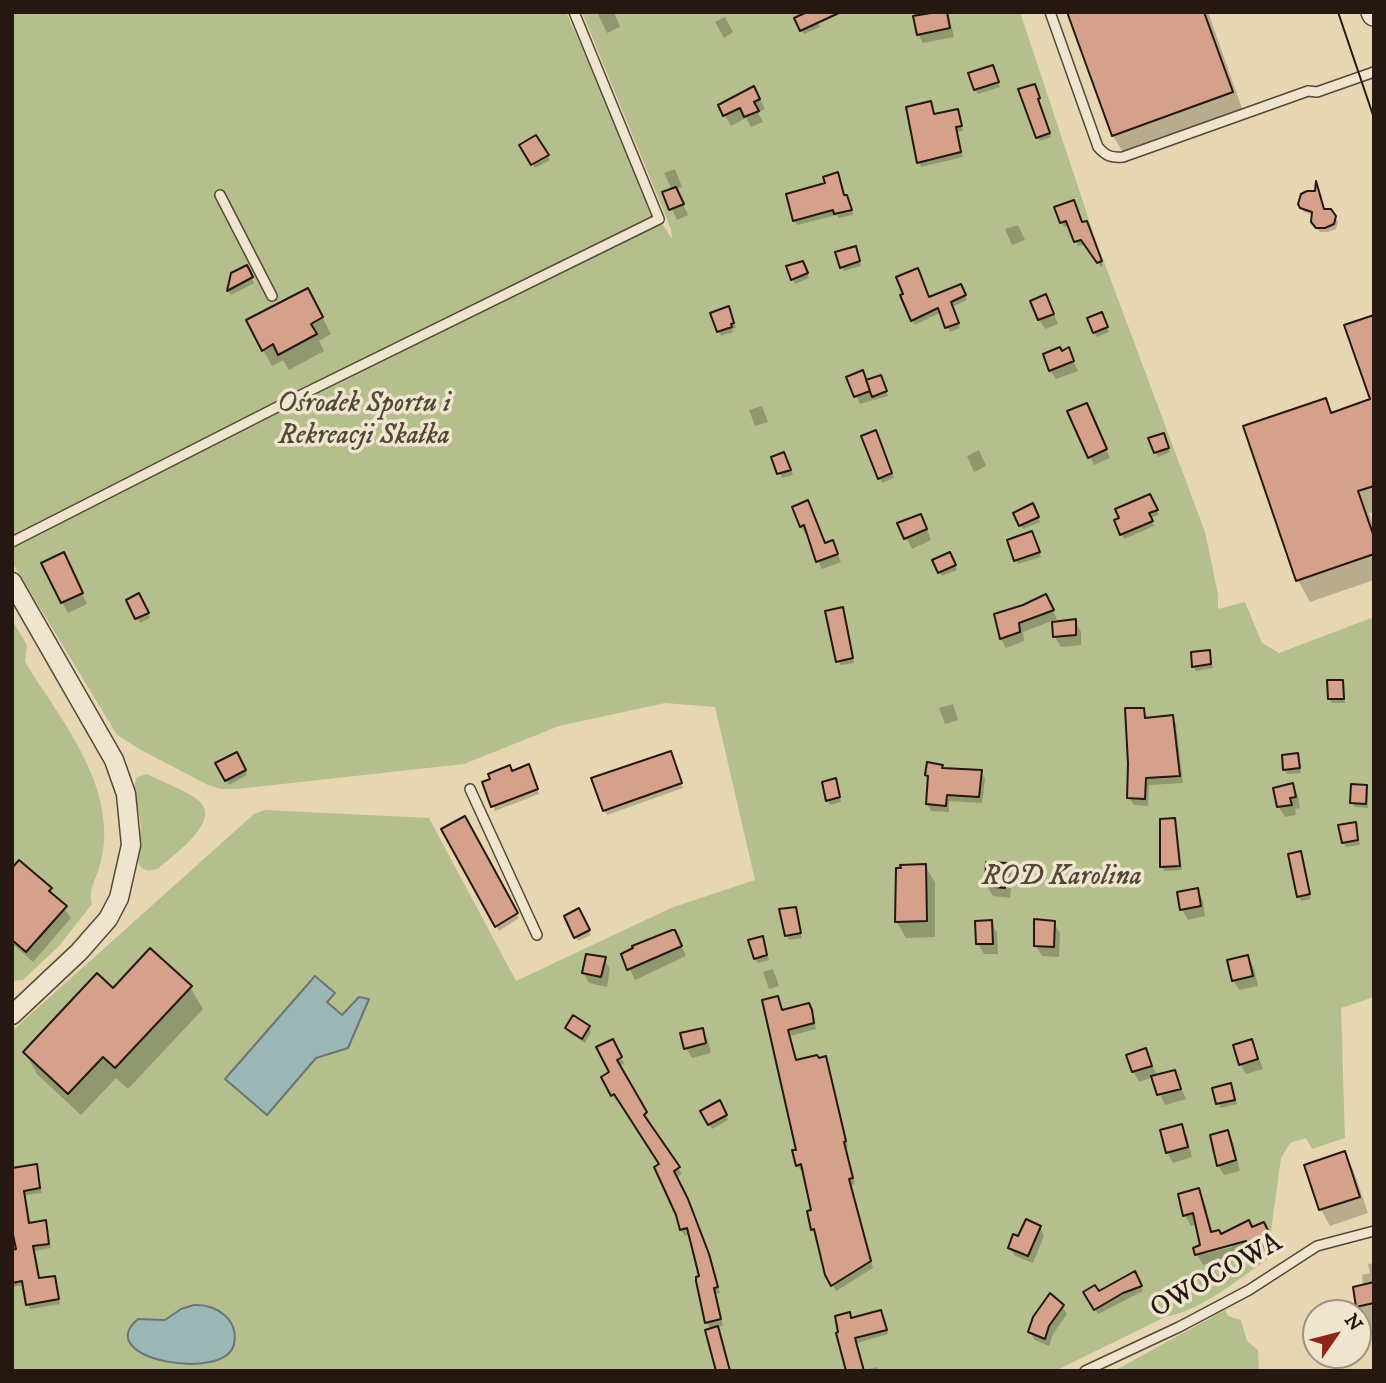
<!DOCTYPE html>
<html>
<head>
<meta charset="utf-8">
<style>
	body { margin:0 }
	#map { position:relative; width:1386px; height:1383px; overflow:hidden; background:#e7d6b2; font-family:"IM FELL DW Pica",serif }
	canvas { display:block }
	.frame { position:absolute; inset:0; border:14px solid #261710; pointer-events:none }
	.north { position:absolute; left:1302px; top:1299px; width:70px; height:70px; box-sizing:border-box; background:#efe4cd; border:2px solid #9f9281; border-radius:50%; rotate:55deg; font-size:19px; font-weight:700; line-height:28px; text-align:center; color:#261710 }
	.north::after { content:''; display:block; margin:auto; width:24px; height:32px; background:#8f2418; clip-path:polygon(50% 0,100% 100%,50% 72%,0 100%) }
</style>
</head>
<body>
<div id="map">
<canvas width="1386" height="1383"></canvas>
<div class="frame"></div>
<div class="north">N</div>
</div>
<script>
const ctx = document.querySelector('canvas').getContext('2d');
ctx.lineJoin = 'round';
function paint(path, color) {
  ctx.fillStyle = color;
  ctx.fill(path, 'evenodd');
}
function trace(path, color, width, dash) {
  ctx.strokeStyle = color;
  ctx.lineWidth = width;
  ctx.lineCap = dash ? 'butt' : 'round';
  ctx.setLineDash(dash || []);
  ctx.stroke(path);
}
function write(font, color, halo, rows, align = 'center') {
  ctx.font = font + ' "IM FELL DW Pica",serif';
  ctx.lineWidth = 7;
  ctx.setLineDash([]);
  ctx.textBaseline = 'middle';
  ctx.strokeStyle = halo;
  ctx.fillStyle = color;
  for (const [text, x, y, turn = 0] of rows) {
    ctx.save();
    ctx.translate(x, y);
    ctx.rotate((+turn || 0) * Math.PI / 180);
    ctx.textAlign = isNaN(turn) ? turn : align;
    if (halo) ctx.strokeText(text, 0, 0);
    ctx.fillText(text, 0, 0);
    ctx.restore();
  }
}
const green = new Path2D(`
	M 12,12 L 566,12 L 659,219 L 672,239 L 671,229 L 582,12 L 1020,12 L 1094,235 L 1205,532 L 1218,594 L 1218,609 L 1245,602 L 1262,643 L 1279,653 L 1374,617 L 1374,997 L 1341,1008 L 1345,1138 L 1312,1149 L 1306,1138 L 1290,1143 L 1281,1158 L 1271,1231 L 1275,1254 C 1243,1275 1202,1311 1165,1317 L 1055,1371 L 12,1371 L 12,1031 L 254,814 L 265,810 L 429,818 L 516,981 L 671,908 L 755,880 L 715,707 L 665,703 L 559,726 L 464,764 L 237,789 L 221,789 L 208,785 L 141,750 L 117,735 L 12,562 Z
	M 12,620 L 27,645 L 25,662 C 55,711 101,766 104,826 C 105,840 103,854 99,868 C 95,881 88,890 92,904 L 59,946 L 23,980 L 12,981 Z
	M 147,774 C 162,782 189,791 200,802 C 221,822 172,856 159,868 C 150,872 142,872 138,862 L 141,827 L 134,786 L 137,777 Z
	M 1225,1310 L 1228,1316 L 1241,1320 L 1247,1341 L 1258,1350 L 1259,1371 L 1114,1371 Z`);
const water = new Path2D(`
	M 315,976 L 335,993 L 327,1002 L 342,1015 L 359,997 L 369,999 L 348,1048 L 316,1058 L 267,1115 L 225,1079 Z
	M 194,1305 C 216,1304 239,1319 234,1344 C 226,1383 90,1359 138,1319 L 165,1320 L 181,1309 Z`);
const shadow = new Path2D(`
	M 597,12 L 614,12 L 620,27 L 607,33 Z
	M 813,12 L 820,27 L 804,34 L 796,19 Z
	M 914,12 L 948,12 L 954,37 L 923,43 L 918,34 Z
	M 1069,12 L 1208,12 L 1244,114 L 1126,157 L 1113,136 Z
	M 725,17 L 733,32 L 724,38 L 715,22 Z
	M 995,71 L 1000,87 L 978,94 L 975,89 Z
	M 1035,86 L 1051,137 L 1040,141 L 1037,137 Z
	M 760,99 L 765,109 L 758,113 L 763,122 L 751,127 L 746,118 L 731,126 L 720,106 Z
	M 930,103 L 934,115 L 957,111 L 963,131 L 957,132 L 963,157 L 921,167 L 908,108 Z
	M 536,137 L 550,160 L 535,168 L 522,145 Z
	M 675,169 L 682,187 L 676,189 L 688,215 L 677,220 L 665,193 L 672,190 L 664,173 Z
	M 844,197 L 849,201 L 853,215 L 839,218 L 837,215 L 797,225 L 794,220 Z
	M 1299,204 L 1325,211 L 1335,217 L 1338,222 L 1336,229 L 1328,232 L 1320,232 L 1316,227 L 1314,215 L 1304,212 Z
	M 1056,208 L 1088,228 L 1103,266 L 1101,267 L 1085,244 L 1078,246 L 1070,225 L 1064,227 Z
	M 1018,225 L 1025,240 L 1012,245 L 1005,229 Z
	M 857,253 L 861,266 L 844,271 L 842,267 Z
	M 246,267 L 254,283 L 231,295 L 228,291 L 233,274 Z
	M 805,267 L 809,278 L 795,284 L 788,268 Z
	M 963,291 L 967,300 L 952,307 L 960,328 L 950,332 L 941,312 L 915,325 L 902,296 L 929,299 Z
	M 317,307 L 331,334 L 319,341 L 324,351 L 289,370 L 283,360 L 272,366 L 263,350 Z
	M 1051,307 L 1058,324 L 1045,329 L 1039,319 Z
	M 731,313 L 736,328 L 732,329 L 733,332 L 721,336 L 719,331 Z
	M 1374,317 L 1374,512 L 1369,513 L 1374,527 L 1374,580 L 1310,602 L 1298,580 L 1325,400 L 1333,414 L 1372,400 Z
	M 1104,319 L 1109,332 L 1097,337 L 1094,332 Z
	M 1068,350 L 1078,371 L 1056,379 L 1050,370 L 1062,353 Z
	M 848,378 L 867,382 L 883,381 L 888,396 L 860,404 Z
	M 762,406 L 768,422 L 755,426 L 749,410 Z
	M 1070,412 L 1091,413 L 1110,458 L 1094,465 Z
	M 878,437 L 894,478 L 882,483 L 880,478 Z
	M 1165,439 L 1170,452 L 1158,457 L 1156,452 Z
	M 979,450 L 986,466 L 974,472 L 967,456 Z
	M 773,458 L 786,459 L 793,475 L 782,478 Z
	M 1149,496 L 1159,515 L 1150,518 L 1154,526 L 1124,539 L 1122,534 Z
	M 808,503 L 825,544 L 836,550 L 841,562 L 822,569 L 818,561 L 809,532 L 805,534 L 801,526 Z
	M 1032,505 L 1040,522 L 1023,529 L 1021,525 Z
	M 900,524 L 926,526 L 931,540 L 912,549 Z
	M 1034,538 L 1041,557 L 1018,564 L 1016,560 Z
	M 949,554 L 957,570 L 942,576 L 935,561 Z
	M 67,562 L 87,604 L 68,613 L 62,602 Z
	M 138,596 L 150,618 L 140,623 L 128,601 Z
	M 1045,596 L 1057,619 L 1023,632 L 1024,641 L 1006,648 L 1001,639 L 996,616 L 1024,606 Z
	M 842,609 L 854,663 L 841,665 L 838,661 Z
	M 1075,621 L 1081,632 L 1081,645 L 1061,647 L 1055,637 Z
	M 1209,652 L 1213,668 L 1196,671 L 1194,667 Z
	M 1342,682 L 1344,687 L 1345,703 L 1332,703 L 1330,698 Z
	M 953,704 L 958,720 L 945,724 L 939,708 Z
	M 1143,709 L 1148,719 L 1172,717 L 1176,724 L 1183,783 L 1149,785 L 1148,806 L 1134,805 L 1129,797 Z
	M 236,755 L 247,775 L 229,785 L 217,764 Z
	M 1297,755 L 1301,773 L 1287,774 L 1284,769 Z
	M 673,757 L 683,788 L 607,815 L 604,810 Z
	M 942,766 L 943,770 L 981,772 L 985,779 L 982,803 L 949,801 L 949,812 L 931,811 L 927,804 L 929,780 L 926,775 Z
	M 531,771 L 539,794 L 495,811 L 493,806 Z
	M 837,785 L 841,802 L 830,805 L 828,800 Z
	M 1292,785 L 1298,796 L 1300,808 L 1295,809 L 1296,815 L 1285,817 L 1279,807 L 1275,789 Z
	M 1366,786 L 1368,791 L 1368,808 L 1355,807 L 1352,803 Z
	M 464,819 L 519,918 L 499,931 L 443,829 Z
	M 1174,820 L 1177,825 L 1182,870 L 1165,871 L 1162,867 Z
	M 1355,824 L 1360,845 L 1346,847 L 1343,842 Z
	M 1300,853 L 1311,899 L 1301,901 L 1299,896 Z
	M 1006,865 L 1012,876 L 1010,898 L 993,896 L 987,886 Z
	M 925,866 L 935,882 L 935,937 L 906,938 L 897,922 Z
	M 12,870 L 50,889 L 71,918 L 33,962 L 15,946 L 12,950 Z
	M 1197,890 L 1203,901 L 1205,916 L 1188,920 L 1182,909 Z
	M 795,909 L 802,938 L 789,940 L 787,935 Z
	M 578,910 L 591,935 L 578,941 L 566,916 Z
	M 991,922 L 997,933 L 998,954 L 984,954 L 978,944 Z
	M 1054,923 L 1060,933 L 1059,957 L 1042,956 L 1036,946 Z
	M 762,938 L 769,960 L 758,963 L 755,958 Z
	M 680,943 L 686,956 L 635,980 L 623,955 Z
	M 1248,957 L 1254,968 L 1258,986 L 1239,990 L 1233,980 Z
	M 604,959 L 610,969 L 607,987 L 589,983 L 583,972 Z
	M 773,969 L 779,986 L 769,989 L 763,972 Z
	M 190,987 L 203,1009 L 128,1089 L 116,1078 L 81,1115 L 37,1074 L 25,1052 L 113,990 Z
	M 777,998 L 783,1011 L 811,1011 L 814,1017 L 816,1029 L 790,1036 L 797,1062 L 825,1058 L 828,1064 L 848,1147 L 846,1148 L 855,1184 L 851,1185 L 873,1268 L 836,1291 L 827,1275 L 813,1229 L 814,1211 L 804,1170 L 801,1171 L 797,1165 L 798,1151 Z
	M 567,1028 L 589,1028 L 591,1032 L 585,1043 L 569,1033 Z
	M 702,1030 L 708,1040 L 711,1053 L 692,1058 L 686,1048 Z
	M 613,1041 L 624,1063 L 619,1067 L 649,1120 L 647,1122 L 682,1174 L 676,1177 L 691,1207 L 712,1262 L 720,1293 L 716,1294 L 723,1326 L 716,1327 L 731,1371 L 718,1371 L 711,1330 L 707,1323 L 701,1277 L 690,1234 L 685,1236 L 681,1230 L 661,1164 L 619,1099 L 616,1101 L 603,1078 L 611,1073 Z
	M 1252,1041 L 1263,1069 L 1246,1074 L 1240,1064 Z
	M 1146,1050 L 1157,1076 L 1174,1072 L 1186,1099 L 1165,1105 L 1153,1077 L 1139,1082 L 1133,1071 Z
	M 1231,1085 L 1237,1104 L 1221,1108 L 1218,1104 Z
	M 719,1103 L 728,1120 L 712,1129 L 702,1112 Z
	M 1181,1126 L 1187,1136 L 1192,1157 L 1173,1163 L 1167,1152 Z
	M 1227,1132 L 1233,1142 L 1240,1171 L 1224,1175 L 1218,1165 Z
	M 1344,1153 L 1353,1169 L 1368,1213 L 1330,1226 L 1321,1210 L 1306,1166 Z
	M 36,1166 L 42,1193 L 25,1195 L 30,1224 L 45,1222 L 51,1248 L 35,1251 L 39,1280 L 54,1278 L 60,1304 L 30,1309 L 24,1285 L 12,1287 L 12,1170 Z
	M 1198,1191 L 1204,1201 L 1213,1233 L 1221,1236 L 1252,1229 L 1270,1235 L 1275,1246 L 1256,1255 L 1253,1251 L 1203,1265 L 1197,1254 L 1202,1246 L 1197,1224 L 1191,1226 L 1185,1215 ZM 1231,1243 L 1232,1247 L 1204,1254 L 1204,1251 Z
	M 1040,1227 L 1044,1236 L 1033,1263 L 1015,1256 L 1010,1248 L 1019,1239 Z
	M 1374,1263 L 1374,1347 L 1367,1316 L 1364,1316 L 1358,1306 L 1363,1286 L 1362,1275 L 1370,1273 L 1368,1264 Z
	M 1134,1274 L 1143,1291 L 1098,1314 L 1086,1292 L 1098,1294 Z
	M 1062,1306 L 1067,1314 L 1053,1334 L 1049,1346 L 1035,1340 L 1030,1332 Z
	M 849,1314 L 852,1320 L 883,1317 L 888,1334 L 857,1343 L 864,1370 L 877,1367 L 879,1371 L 847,1371 Z`);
const building = new Path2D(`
	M 807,12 L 841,12 L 800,31 L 794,18 Z
	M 937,12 L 947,12 L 950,28 L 917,35 L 913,16 Z
	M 1067,12 L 1204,12 L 1233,92 L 1112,136 Z
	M 993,65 L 999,82 L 974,90 L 968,73 Z
	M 1035,84 L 1040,98 L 1038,99 L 1050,133 L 1036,138 L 1018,89 Z
	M 754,86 L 760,99 L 754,102 L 759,111 L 744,117 L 740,108 L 723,116 L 718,105 Z
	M 931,101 L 934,114 L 958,109 L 962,126 L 956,127 L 961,152 L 917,163 L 906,107 Z
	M 536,135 L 549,155 L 531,165 L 519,145 Z
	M 838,172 L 844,195 L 847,195 L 852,210 L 834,214 L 833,210 L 793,221 L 786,194 L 825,183 L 823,177 Z
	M 1316,181 L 1324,209 L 1331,209 L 1336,216 L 1334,224 L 1325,228 L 1316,228 L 1311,222 L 1312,212 L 1300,208 L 1298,204 L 1301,194 L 1307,191 L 1315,191 Z
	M 676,187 L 684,204 L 669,210 L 662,192 Z
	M 1074,200 L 1082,222 L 1087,221 L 1102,261 L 1097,263 L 1081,240 L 1074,242 L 1066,221 L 1060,223 L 1054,207 Z
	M 856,246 L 860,261 L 840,268 L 835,252 Z
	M 803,261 L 808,273 L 791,280 L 786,266 Z
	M 247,265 L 253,277 L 227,291 L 231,273 Z
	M 918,268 L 929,297 L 961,284 L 966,295 L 951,302 L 959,323 L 945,328 L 938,308 L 911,321 L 900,295 L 903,294 L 896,277 Z
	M 308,288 L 323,317 L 311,324 L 317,334 L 278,355 L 273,344 L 262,351 L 246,320 Z
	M 1046,294 L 1054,314 L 1038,320 L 1030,301 Z
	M 729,306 L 734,323 L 731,324 L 732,327 L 717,332 L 710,313 Z
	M 1102,312 L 1108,327 L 1093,333 L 1087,318 Z
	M 1374,315 L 1374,486 L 1358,491 L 1374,537 L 1374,554 L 1296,581 L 1243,426 L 1326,398 L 1331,413 L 1370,399 L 1344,325 Z
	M 1060,347 L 1062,351 L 1069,347 L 1074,361 L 1049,371 L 1043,354 Z
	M 863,370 L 870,391 L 854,397 L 846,377 Z
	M 881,375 L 887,391 L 872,397 L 866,380 Z
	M 1087,403 L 1107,449 L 1088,458 L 1067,411 Z
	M 876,430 L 892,473 L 878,479 L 861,436 Z
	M 1164,433 L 1169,448 L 1154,453 L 1148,438 Z
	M 784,452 L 791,470 L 777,474 L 771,457 Z
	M 1150,494 L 1158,510 L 1149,513 L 1153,521 L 1120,535 L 1114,520 L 1119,518 L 1115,509 Z
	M 808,500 L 825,543 L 833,540 L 838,554 L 816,562 L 804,525 L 800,527 L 792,507 Z
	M 1033,503 L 1039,517 L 1019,526 L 1013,513 Z
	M 921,514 L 927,529 L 904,539 L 897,523 Z
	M 1032,531 L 1040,552 L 1014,561 L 1007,540 Z
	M 64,552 L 83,593 L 61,603 L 41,563 Z
	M 950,552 L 956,565 L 938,573 L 932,560 Z
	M 139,593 L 149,613 L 135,619 L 126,600 Z
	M 1046,594 L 1054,610 L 1019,623 L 1020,632 L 1000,639 L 994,614 L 1023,605 Z
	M 843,607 L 853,658 L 836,662 L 825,611 Z
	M 1076,619 L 1076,635 L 1053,637 L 1052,622 Z
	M 1210,650 L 1211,664 L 1192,667 L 1191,652 Z
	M 1327,680 L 1343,680 L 1344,699 L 1328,699 Z
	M 1125,708 L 1144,708 L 1145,718 L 1173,715 L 1180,776 L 1146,778 L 1145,799 L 1127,798 L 1128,764 Z
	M 671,751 L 682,783 L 603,811 L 591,778 Z
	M 237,752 L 246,770 L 225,781 L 215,763 Z
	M 1298,753 L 1300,768 L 1283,770 L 1282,755 Z
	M 927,762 L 943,765 L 942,768 L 982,770 L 979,797 L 947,795 L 946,806 L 926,804 L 928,776 L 925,775 Z
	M 529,764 L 538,789 L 491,807 L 482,782 L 490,779 L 488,774 L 510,765 L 512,771 Z
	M 836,778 L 840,797 L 826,801 L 822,782 Z
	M 1293,783 L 1296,797 L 1290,798 L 1292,805 L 1277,807 L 1273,788 Z
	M 1351,784 L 1367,785 L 1366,804 L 1350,803 Z
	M 465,816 L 518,913 L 495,927 L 441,829 Z
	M 1175,818 L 1180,866 L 1160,867 L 1160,819 Z
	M 1356,822 L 1358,840 L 1342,843 L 1338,825 Z
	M 1301,851 L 1310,894 L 1297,897 L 1288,854 Z
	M 19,860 L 52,888 L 49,891 L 67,906 L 26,952 L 12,940 L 12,868 Z
	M 986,862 L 1007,863 L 1005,888 L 985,886 Z
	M 926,864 L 927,921 L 895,922 L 896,868 L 901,868 L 900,865 Z
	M 1198,888 L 1201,906 L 1180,910 L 1177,892 Z
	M 796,907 L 801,933 L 785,936 L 779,909 Z
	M 579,908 L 590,930 L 574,938 L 564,916 Z
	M 1034,919 L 1055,921 L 1054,947 L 1034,946 Z
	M 992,920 L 993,944 L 976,944 L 975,921 Z
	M 672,930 L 675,930 L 682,946 L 627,970 L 621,954 L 633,948 L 632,946 Z
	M 763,936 L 767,955 L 754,959 L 748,940 Z
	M 150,948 L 192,986 L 115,1068 L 103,1057 L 68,1094 L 23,1052 L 97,973 L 113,988 Z
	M 586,954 L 606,957 L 601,977 L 582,973 Z
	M 1248,955 L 1253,976 L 1232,981 L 1227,960 Z
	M 778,996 L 782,1010 L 809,1003 L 812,1010 L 814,1023 L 788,1030 L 796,1060 L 817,1055 L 819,1058 L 826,1056 L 846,1141 L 844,1142 L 853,1178 L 849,1179 L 871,1261 L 831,1286 L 825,1275 L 814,1229 L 811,1230 L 807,1211 L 811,1210 L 801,1164 L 796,1166 L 792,1150 L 796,1150 L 762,1000 Z
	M 573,1015 L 590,1026 L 582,1039 L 565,1028 Z
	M 703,1028 L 706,1043 L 684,1049 L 680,1033 Z
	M 613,1039 L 622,1057 L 617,1060 L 647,1112 L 644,1115 L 680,1167 L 674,1171 L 688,1199 L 709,1254 L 718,1287 L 714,1288 L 721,1319 L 705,1323 L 696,1281 L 696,1277 L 699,1276 L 687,1228 L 680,1230 L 676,1215 L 654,1167 L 659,1164 L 614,1094 L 611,1096 L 601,1077 L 609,1072 L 596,1047 Z
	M 1252,1039 L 1258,1059 L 1239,1065 L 1233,1045 Z
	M 1146,1048 L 1152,1066 L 1132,1072 L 1126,1055 Z
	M 1175,1070 L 1181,1089 L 1157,1095 L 1151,1076 Z
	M 1231,1083 L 1235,1100 L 1216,1104 L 1212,1088 Z
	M 720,1100 L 727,1115 L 708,1125 L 700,1111 Z
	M 1182,1124 L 1188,1147 L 1166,1153 L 1160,1130 Z
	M 1228,1130 L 1236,1160 L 1217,1166 L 1210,1135 Z
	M 1345,1151 L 1360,1197 L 1319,1210 L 1304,1165 Z
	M 37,1164 L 40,1188 L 24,1191 L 29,1223 L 46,1220 L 49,1244 L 33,1246 L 39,1278 L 55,1276 L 59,1299 L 26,1305 L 22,1281 L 12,1283 L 12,1250 L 16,1249 L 12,1230 L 12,1168 Z
	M 1199,1188 L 1211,1232 L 1219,1230 L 1221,1234 L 1249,1220 L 1252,1227 L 1264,1222 L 1270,1235 L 1248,1245 L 1246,1241 L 1195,1255 L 1193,1248 L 1200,1245 L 1193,1213 L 1183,1216 L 1178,1194 Z
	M 1026,1219 L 1041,1226 L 1028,1256 L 1008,1248 L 1013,1234 L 1018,1236 Z
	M 1135,1271 L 1142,1286 L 1123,1293 L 1094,1310 L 1083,1292 L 1095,1285 L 1099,1291 Z
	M 1374,1282 L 1374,1303 L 1356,1307 L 1353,1287 Z
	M 1050,1293 L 1064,1305 L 1049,1326 L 1045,1339 L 1028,1332 L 1033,1317 Z
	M 881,1310 L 887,1330 L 855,1338 L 864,1371 L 846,1371 L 836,1333 L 838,1332 L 835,1316 L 850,1312 L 851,1318 Z
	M 718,1326 L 730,1371 L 716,1371 L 705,1330 Z`);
const service = new Path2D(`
	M 1050,12 L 1098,147 C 1106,156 1111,158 1123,157 L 1308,91 L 1317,92 L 1374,72
	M 220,195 L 272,296
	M 12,542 L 295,398 L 659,219 L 574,12
	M 470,789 L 537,935
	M 1085,1371 L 1179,1327 L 1249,1290 L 1317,1246 L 1374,1231`);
const minor = new Path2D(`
	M 12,582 L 114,760 L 126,794 L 131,845 L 119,898 L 108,919 L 79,952 L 12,1015`);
const tertiary = new Path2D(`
	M 1373,12 L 1374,14`);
const tram = new Path2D(`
	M 1338,12 L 1374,118`);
const parkNames = [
	["Ośrodek Sportu i",364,405],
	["Rekreacji Skałka",364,437],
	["ROD Karolina",1062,878]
];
const streetNames = [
	["OWOCOWA",1217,1277,-29]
];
paint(green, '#b5be8d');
paint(water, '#9ab7b6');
trace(water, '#6c7774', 2);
paint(shadow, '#0003');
paint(building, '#d5a18b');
trace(building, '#261710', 2);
trace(service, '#564738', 12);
trace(minor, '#564738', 21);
trace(tertiary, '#564738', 26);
trace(service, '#efe4cd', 9);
trace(minor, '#efe4cd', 18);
trace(tertiary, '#efe4cd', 23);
trace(tram, '#261710', 2);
write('italic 28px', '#514936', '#efe4cd', parkNames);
write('28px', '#261710', '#efe4cd', streetNames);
</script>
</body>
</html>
